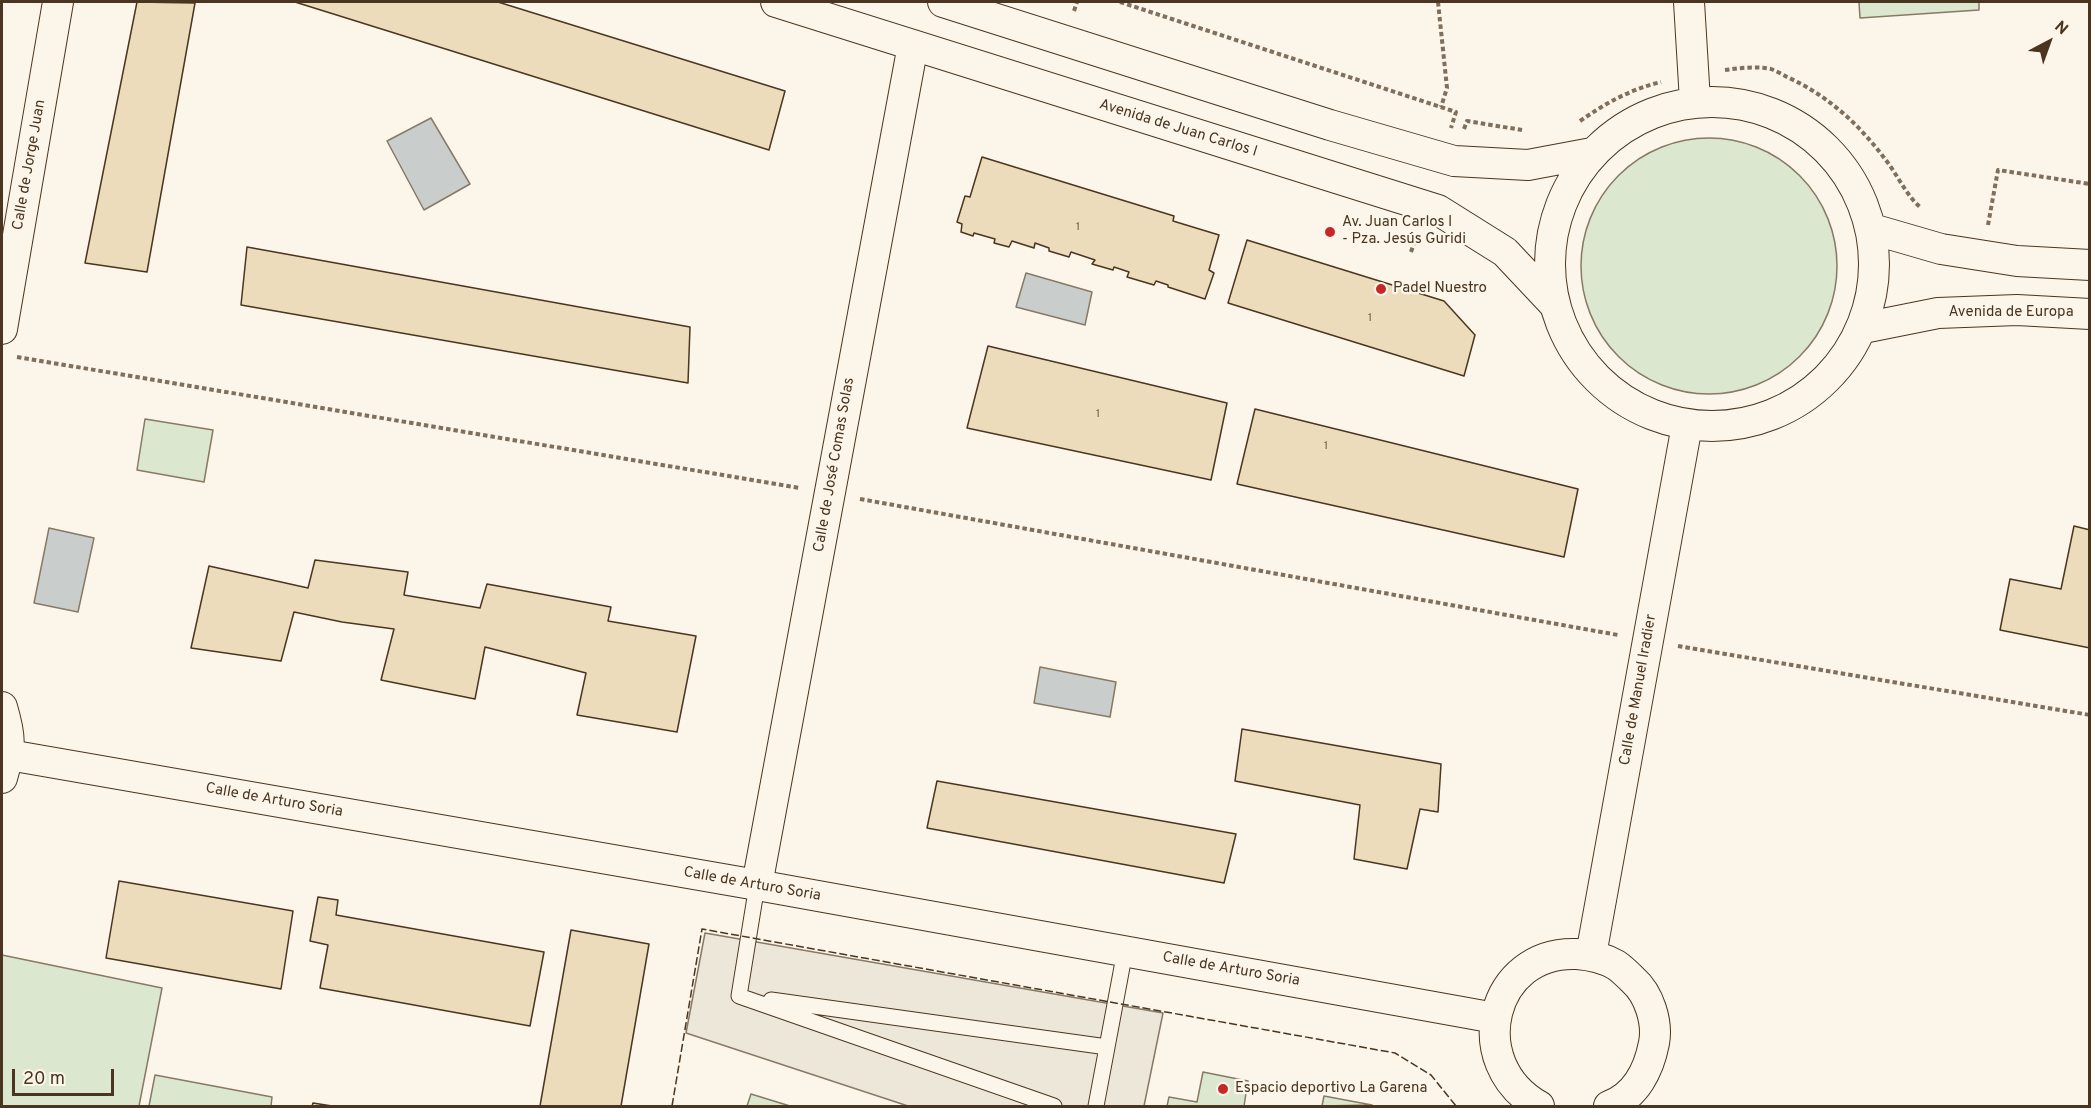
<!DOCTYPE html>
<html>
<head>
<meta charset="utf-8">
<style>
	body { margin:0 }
	#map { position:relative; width:2091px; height:1108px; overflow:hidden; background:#fbf6e9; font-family:Overpass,sans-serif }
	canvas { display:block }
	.frame { position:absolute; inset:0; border:3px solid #4a3520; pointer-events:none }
	.north { position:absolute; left:2019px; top:12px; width:60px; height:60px; -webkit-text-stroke:4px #fbf6e9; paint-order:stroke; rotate:41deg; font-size:16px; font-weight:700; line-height:24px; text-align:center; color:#4a3520 }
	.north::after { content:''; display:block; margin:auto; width:21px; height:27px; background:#4a3520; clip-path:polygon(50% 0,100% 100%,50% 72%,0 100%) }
	.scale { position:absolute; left:12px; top:1069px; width:102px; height:27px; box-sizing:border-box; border:3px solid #4a3520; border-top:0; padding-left:8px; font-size:18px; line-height:21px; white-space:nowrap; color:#4a3520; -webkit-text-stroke:4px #fbf6e9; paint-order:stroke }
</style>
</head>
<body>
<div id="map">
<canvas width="2091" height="1108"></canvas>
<div class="frame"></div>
<div class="north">N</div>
<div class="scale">20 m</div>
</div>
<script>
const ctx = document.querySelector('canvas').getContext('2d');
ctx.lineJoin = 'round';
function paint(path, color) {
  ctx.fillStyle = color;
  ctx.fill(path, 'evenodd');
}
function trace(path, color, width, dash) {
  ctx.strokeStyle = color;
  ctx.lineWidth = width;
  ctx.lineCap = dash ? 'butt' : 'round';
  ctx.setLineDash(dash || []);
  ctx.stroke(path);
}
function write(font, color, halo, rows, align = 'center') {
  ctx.font = font + ' Overpass,sans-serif';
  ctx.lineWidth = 4.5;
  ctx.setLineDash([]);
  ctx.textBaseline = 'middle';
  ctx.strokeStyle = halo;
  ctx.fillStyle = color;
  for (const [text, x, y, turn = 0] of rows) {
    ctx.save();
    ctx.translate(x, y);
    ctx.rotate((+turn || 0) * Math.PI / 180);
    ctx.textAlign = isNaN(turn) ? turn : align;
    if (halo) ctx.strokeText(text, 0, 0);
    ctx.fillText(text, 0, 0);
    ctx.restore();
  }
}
const green = new Path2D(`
	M 1859,2 L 1979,2 L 1979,10 L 1860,18 Z
	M1581 266a128 128 0 1 1 256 0a128 128 0 1 1-256 0Z
	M 145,419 L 213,430 L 204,482 L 137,470 Z
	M 2,955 L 162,988 L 139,1106 L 2,1106 Z
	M 1203,1072 L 1248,1081 L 1244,1106 L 1167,1106 L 1169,1097 L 1197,1102 Z
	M 155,1075 L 272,1097 L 271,1106 L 149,1106 Z
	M 751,1094 L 790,1106 L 747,1106 Z
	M 1324,1096 L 1372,1105 L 1322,1106 Z`);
const parking = new Path2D(`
	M 705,933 L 1163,1013 L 1144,1106 L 908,1106 L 686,1033 Z`);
const water = new Path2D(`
	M 431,118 L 470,184 L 424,210 L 387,141 Z
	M 1026,273 L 1092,292 L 1085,325 L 1016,307 Z
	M 49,528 L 94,538 L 78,612 L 34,603 Z
	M 1040,667 L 1116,682 L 1110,717 L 1034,703 Z`);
const building = new Path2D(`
	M 137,2 L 195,3 L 147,272 L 85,263 Z
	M 295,2 L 498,2 L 785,91 L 769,150 Z
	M 982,157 L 1174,216 L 1173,221 L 1219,235 L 1209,270 L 1214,273 L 1205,299 L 1168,287 L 1168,285 L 1156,281 L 1154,285 L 1127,277 L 1129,272 L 1114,267 L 1113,270 L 1092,264 L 1095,260 L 1071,252 L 1069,257 L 1049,251 L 1049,248 L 1035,243 L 1034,248 L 1012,241 L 1009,247 L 994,243 L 995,239 L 974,233 L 973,236 L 961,232 L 962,224 L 957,222 L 965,196 L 970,197 Z
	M 1247,240 L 1444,301 L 1475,335 L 1464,376 L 1228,303 Z
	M 247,247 L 690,327 L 688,383 L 241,305 Z
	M 988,346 L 1227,403 L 1211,480 L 967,428 Z
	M 1255,409 L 1578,489 L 1564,557 L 1237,484 Z
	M 2074,526 L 2090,530 L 2090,648 L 2000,630 L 2010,579 L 2061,589 Z
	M 315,560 L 408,572 L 404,595 L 480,608 L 487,584 L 611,607 L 608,621 L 696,636 L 677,732 L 577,715 L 586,673 L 485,647 L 475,699 L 381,680 L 394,629 L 342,622 L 294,612 L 281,661 L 191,648 L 209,566 L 308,588 Z
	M 1242,729 L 1441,764 L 1438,812 L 1420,809 L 1407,869 L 1354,859 L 1360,805 L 1235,781 Z
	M 937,781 L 1236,834 L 1224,883 L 927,828 Z
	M 119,881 L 293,911 L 281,989 L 106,958 Z
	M 318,897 L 338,900 L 336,915 L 544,952 L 530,1026 L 320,988 L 328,945 L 310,941 Z
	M 571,930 L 649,944 L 621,1106 L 540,1106 Z
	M 313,1103 L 332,1106 L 312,1106 Z`);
const path = new Path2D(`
	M 1120,2 L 1456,112 L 1451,128
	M 1438,2 L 1447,88 L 1441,107
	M 1074,11 L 1077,2
	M 1725,70 C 1740,68 1756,66 1771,69 C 1776,71 1782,74 1787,77 C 1827,95 1859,124 1885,159 C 1897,174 1906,195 1920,207
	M 1580,121 C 1606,103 1631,89 1661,82
	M 1464,129 L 1467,121 L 1522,130
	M 1988,225 L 1998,170 L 2090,184
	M 1411,252 L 1417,235
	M 17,357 L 800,488
	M 860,499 L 1618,635
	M 1678,646 L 2090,715`);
const service = new Path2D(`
	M 757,885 L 739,996 L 1054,1106
	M 771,1000 L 1107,1047
	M 1096,1106 L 1125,951`);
const minor = new Path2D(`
	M 776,2 L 1438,210 L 1505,252 L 1553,303
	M 943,2 L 1330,125 L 1454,161 L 1528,165 L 1592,153
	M 1689,2 L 1695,101
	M1550 264a162 162 0 1 1 324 0a162 162 0 1 1-324 0Z
	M 1872,229 L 1941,249 L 2017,261 L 2090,265
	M 1863,328 L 1938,313 L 2017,310 L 2090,314
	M 2,329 L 58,2
	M 2,707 C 11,737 11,748 2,778
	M 9,755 L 757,885 L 1495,1018
	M 757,885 L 913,45
	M 1591,955 L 1687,425
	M 1539,1106 C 1463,1063 1491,950 1577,954 C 1590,955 1604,958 1616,965 C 1622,969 1628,975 1633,980 C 1649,994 1658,1022 1654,1043 C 1649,1069 1636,1096 1609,1106`);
const fence = new Path2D(`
	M 672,1106 L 702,929 L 1395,1053 L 1431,1075 L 1456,1106`);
const markers = [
	[1330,232,6,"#c62828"],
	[1381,289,6,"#c62828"],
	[1223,1089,6,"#c62828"]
];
const numberNames = [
	["1",1078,228],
	["1",1370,319],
	["1",1098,415],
	["1",1326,447]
];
const streetNames = [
	["Avenida de Juan Carlos I",1178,129,17],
	["Calle de Jorge Juan",30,165,-80],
	["Avenida de Europa",2011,313],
	["Calle de José Comas Solas",835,465,-80],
	["Calle de Manuel Iradier",1639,690,-80],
	["Calle de Arturo Soria",274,801,10],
	["Calle de Arturo Soria",752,885,10],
	["Calle de Arturo Soria",1231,970,10]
];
const poiNames = [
	["Av. Juan Carlos I",1342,223],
	["- Pza. Jesús Guridi",1342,240],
	["Padel Nuestro",1393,289],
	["Espacio deportivo La Garena",1235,1089]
];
paint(green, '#dce7d0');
trace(green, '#887966', 1.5);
paint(parking, '#ede7d9');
trace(parking, '#887966', 1.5);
paint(water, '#c9cecd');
trace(water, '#887966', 1.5);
paint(building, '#ecdcbc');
trace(building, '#4a3520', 1.5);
trace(service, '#4a3520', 17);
trace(minor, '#4a3520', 32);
trace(path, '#7f6f5c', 4, [4.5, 3]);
trace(service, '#fbf6e9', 15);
trace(minor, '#fbf6e9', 30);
trace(fence, '#4a3520', 1.5, [8, 3]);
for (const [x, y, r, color] of markers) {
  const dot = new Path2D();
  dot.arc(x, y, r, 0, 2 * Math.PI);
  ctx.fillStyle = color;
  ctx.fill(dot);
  trace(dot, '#fbf6e9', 2);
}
write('12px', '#725f47', null, numberNames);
write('15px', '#4a3520', '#fbf6e9', streetNames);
write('15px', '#4a3520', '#fbf6e9', poiNames, 'left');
</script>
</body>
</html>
